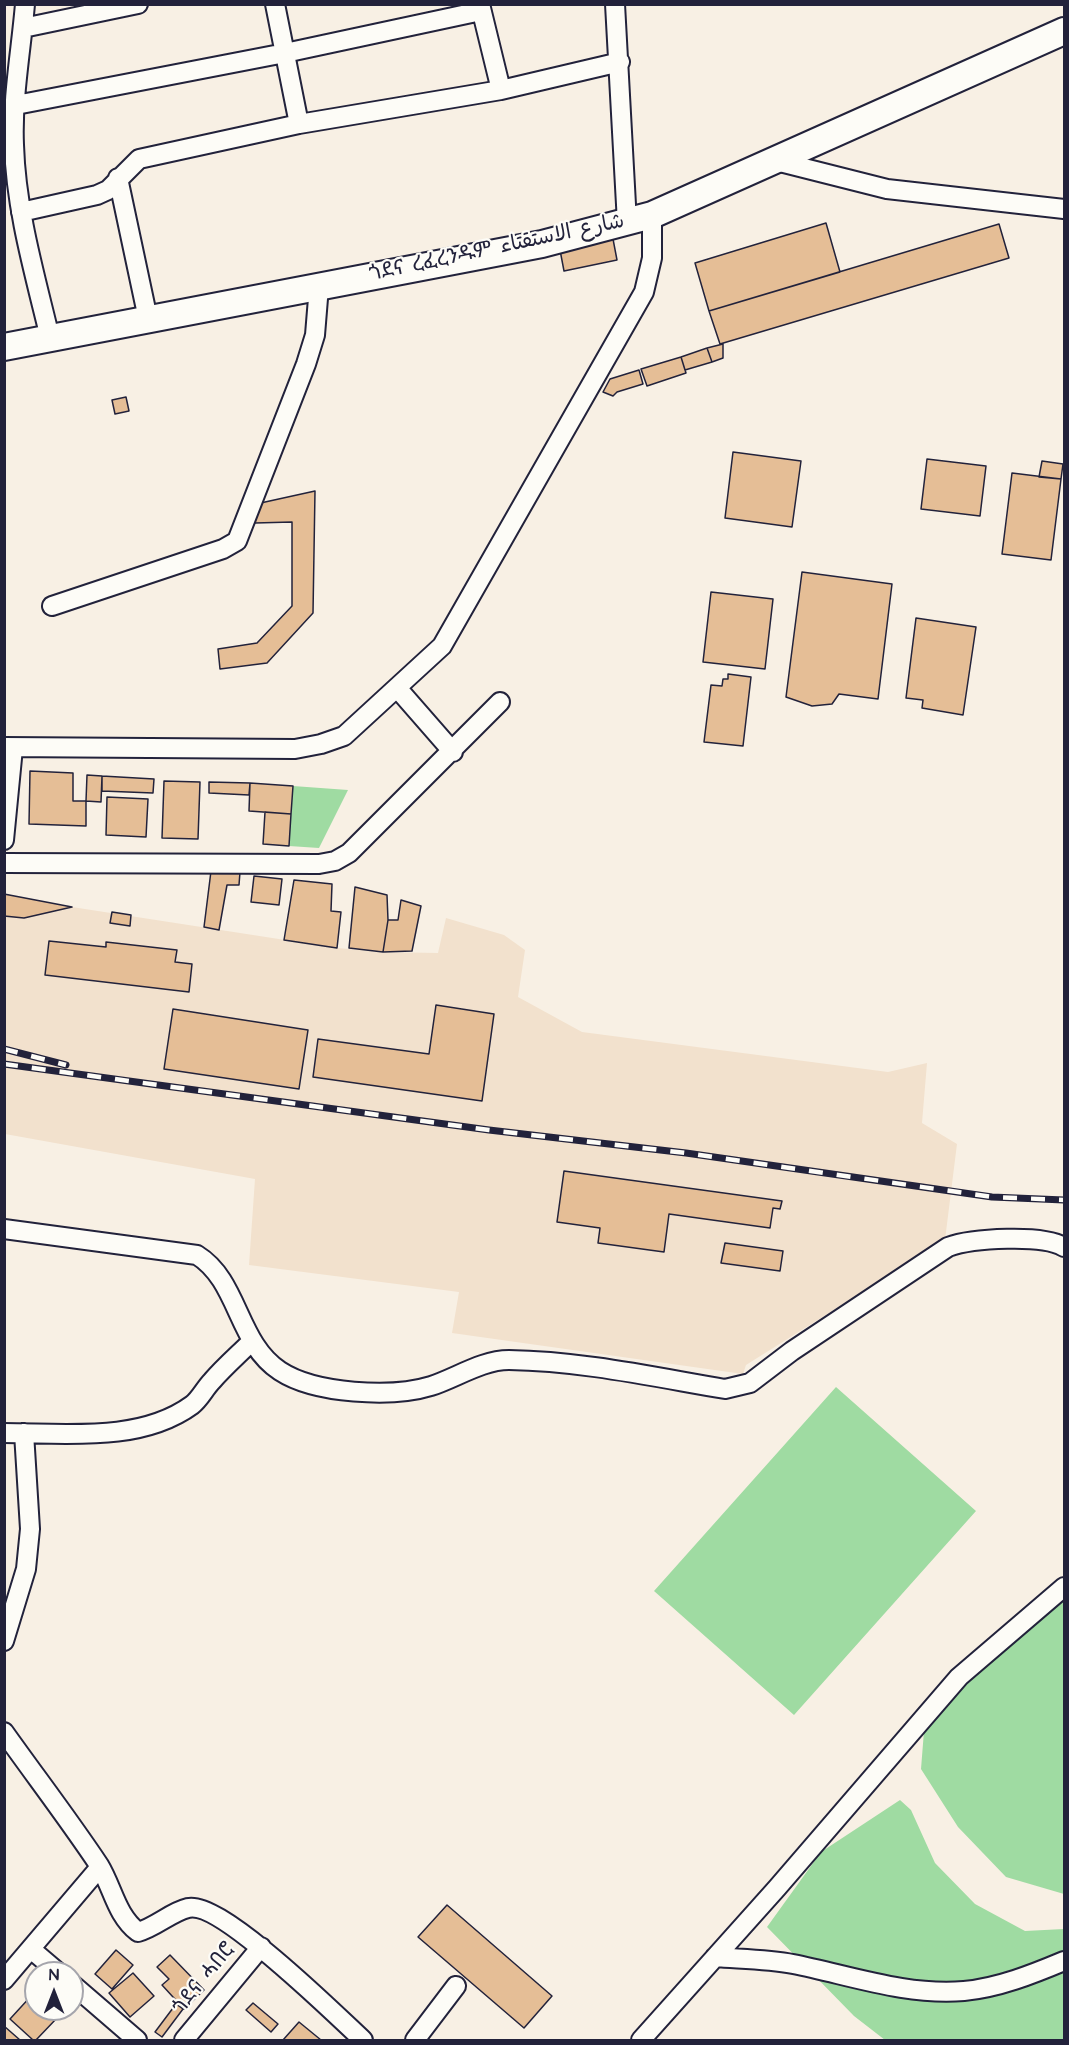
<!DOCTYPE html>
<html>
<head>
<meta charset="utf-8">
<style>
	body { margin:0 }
	#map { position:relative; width:1069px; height:2045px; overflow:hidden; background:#f8f0e4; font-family:"Architects Daughter",sans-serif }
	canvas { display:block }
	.frame { position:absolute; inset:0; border:6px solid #22223b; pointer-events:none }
	.north { position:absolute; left:24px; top:1961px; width:60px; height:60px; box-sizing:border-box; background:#fdfcf7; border:2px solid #a5a5ac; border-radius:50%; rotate:0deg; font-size:16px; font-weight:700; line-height:24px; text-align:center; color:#22223b }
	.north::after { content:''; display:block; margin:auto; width:21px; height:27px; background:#22223b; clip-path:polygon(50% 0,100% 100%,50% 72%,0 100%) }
</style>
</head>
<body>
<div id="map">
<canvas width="1069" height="2045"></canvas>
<div class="frame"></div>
<div class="north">N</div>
</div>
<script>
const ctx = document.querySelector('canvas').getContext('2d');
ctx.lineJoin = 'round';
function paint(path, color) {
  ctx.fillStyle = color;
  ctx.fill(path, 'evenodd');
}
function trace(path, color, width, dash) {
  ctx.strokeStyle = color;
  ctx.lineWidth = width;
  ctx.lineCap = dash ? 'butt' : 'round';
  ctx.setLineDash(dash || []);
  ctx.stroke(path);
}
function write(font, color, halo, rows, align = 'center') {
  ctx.font = font + ' "Architects Daughter","Playpen Sans Arabic","Noto Sans Ethiopic",sans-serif';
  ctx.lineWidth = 4.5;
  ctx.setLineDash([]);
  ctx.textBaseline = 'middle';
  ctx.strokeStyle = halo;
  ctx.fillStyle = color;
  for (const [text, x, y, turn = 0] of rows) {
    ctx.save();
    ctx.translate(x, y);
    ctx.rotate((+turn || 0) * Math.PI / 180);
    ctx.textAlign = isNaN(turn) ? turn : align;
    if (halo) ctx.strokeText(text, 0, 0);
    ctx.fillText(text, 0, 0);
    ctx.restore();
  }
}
const built = new Path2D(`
	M 4,894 L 72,907 L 337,948 L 383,952 L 438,953 L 446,918 L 504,935 L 525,950 L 518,997 L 582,1032 L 888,1072 L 927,1063 L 922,1123 L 957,1144 L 945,1240 L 746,1365 L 743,1374 L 452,1333 L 459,1292 L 249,1265 L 255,1179 L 5,1134 Z`);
const green = new Path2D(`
	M 293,786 L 348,790 L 319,848 L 289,846 Z
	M 836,1387 L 976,1511 L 794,1715 L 654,1591 Z
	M 1064,1591 L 1064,1894 L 1006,1877 L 958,1827 L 921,1769 L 924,1731 L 950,1691 Z
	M 900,1800 L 911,1810 L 935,1863 L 975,1904 L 1025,1931 L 1064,1929 L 1064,2040 L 885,2040 L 854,2016 L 767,1927 L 821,1852 Z`);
const building = new Path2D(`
	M 826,223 L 840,272 L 709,311 L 695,263 Z
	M 999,224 L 1009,258 L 720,344 L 709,311 Z
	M 613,239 L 617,260 L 564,271 L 560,250 Z
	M 723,344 L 723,358 L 712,362 L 707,348 Z
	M 707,348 L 712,362 L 685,370 L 681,357 Z
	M 681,357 L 686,373 L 647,386 L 641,369 Z
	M 639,370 L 643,384 L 617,392 L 613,396 L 603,392 L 610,379 Z
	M 126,397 L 129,411 L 115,414 L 112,400 Z
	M 733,452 L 801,461 L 792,527 L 725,518 Z
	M 927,459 L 986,466 L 980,516 L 921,509 Z
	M 1042,461 L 1063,464 L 1061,479 L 1039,477 Z
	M 1012,473 L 1061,479 L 1051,560 L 1002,554 Z
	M 315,491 L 313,613 L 267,663 L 220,669 L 218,649 L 257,643 L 292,606 L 292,522 L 255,523 L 256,504 Z
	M 802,572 L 892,584 L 878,699 L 839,694 L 832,704 L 812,706 L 786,697 Z
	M 711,592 L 773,599 L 765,669 L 703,662 Z
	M 916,618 L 976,627 L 963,715 L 922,708 L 923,700 L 906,698 Z
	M 728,674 L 751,677 L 743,746 L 704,742 L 711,685 L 722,686 L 723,679 L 728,679 Z
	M 30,771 L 73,773 L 73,801 L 86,801 L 86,826 L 29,824 Z
	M 87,775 L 102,776 L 101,802 L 86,801 Z
	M 102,776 L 154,779 L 153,793 L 102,791 Z
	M 164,781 L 200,782 L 198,839 L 162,838 Z
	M 209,782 L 250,783 L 249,795 L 209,793 Z
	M 250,783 L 293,786 L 291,814 L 249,811 Z
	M 107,797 L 148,799 L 146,837 L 106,835 Z
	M 265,812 L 291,814 L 289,846 L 263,844 Z
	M 211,871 L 240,872 L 239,885 L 227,885 L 219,930 L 204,927 Z
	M 254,876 L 282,879 L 279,905 L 251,902 Z
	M 294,880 L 332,884 L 331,911 L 341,912 L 337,948 L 284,940 Z
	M 355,887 L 387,895 L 388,920 L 383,952 L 349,948 Z
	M 4,894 L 72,907 L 24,918 L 4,916 Z
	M 401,900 L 421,906 L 412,951 L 383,952 L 388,920 L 398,920 Z
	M 112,912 L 131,915 L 130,926 L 110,923 Z
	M 49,941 L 106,947 L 106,942 L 177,950 L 175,962 L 192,964 L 189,992 L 45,975 Z
	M 436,1005 L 494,1014 L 482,1101 L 313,1077 L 318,1039 L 429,1054 Z
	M 173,1009 L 308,1030 L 299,1089 L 164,1069 Z
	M 564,1171 L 782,1201 L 780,1209 L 773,1208 L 770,1228 L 669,1214 L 664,1252 L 598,1243 L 600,1228 L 557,1222 Z
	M 725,1243 L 783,1251 L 780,1271 L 721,1263 Z
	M 447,1905 L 552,1996 L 524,2028 L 418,1937 Z
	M 116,1950 L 133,1965 L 112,1989 L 95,1974 Z
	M 170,1955 L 204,1990 L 184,2009 L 162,1985 L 169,1979 L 157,1967 Z
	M 133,1973 L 154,1996 L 130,2017 L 109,1993 Z
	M 32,1995 L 36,1998 L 36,2009 L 47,2009 L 57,2018 L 36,2040 L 33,2040 L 10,2019 Z
	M 253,2003 L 278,2024 L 271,2032 L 246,2010 Z
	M 176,2004 L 183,2009 L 162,2037 L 155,2032 Z
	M 299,2022 L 321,2040 L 283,2040 Z
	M 4,2026 L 20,2040 L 4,2040 Z`);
const minor = new Path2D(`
	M 25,4 C 21,51 12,99 14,145 C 16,211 35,275 50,338
	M 275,4 L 299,124
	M 480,4 L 501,90
	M 615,4 L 627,223
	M 23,28 L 138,4
	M 16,105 L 285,53 L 481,11
	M 776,161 L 887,189 L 1064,209
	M 118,178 L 148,319
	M 21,212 L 97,195 L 108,190 L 139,159 L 299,124 L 501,90 L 620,62
	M 52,606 L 223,549 L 237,541 L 306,364 L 315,335 L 319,286
	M 398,689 L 453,752
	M 4,747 L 295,749 L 321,744 L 344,736 L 442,646 L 644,292 L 652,258 L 652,215
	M 4,840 L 13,748
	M 4,863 L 319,864 L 335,861 L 349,853 L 500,702
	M 4,1229 L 197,1255 C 239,1281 237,1343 280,1371 C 315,1394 392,1398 431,1386 C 456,1378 482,1360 509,1360 C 581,1361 654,1377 725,1389 L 750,1383 L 792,1351 L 948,1247 C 972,1238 1043,1234 1064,1247
	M 4,1433 C 64,1433 140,1443 192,1405 C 200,1399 205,1388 212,1381 C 224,1367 238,1355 251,1342
	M 4,1641 L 26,1569 L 30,1529 L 24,1433
	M 4,1732 C 36,1777 69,1820 99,1865 C 113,1888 116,1915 138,1932 C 156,1927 171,1912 188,1908 C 220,1900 337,2016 363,2040
	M 32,1950 L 59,1973
	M 715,1957 C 741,1959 768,1959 793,1964 C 849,1975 906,1996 964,1991 C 998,1988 1033,1974 1064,1961
	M 4,1980 L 100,1867
	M 72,1984 L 137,2040
	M 184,2040 L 261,1947
	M 415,2040 L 456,1986
	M 641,2040 L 777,1888 L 959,1677 L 1064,1587`);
const highway = new Path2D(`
	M 4,347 L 542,244 L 652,215 L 1064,31`);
const rail = new Path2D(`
	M 4,1049 L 66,1065
	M 4,1064 L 489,1130 L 686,1153 L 992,1197 L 1064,1200`);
const streetNames = [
	["ጎደና ረፈረንዱም شارع الاستقتاء",497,249,-12],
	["ጎደና ሓበሮ",205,1979,-51]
];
paint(built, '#f2e1cd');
paint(green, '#9fdba2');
paint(building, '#e5be96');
trace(building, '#22223b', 1.5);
trace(minor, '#22223b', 22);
trace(highway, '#22223b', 30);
trace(minor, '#fdfcf7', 18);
trace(highway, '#fdfcf7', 26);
trace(rail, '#22223b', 7);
trace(rail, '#fdfcf7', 4.5, [14]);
write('21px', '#22223b', '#fdfcf7', streetNames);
</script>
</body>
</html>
